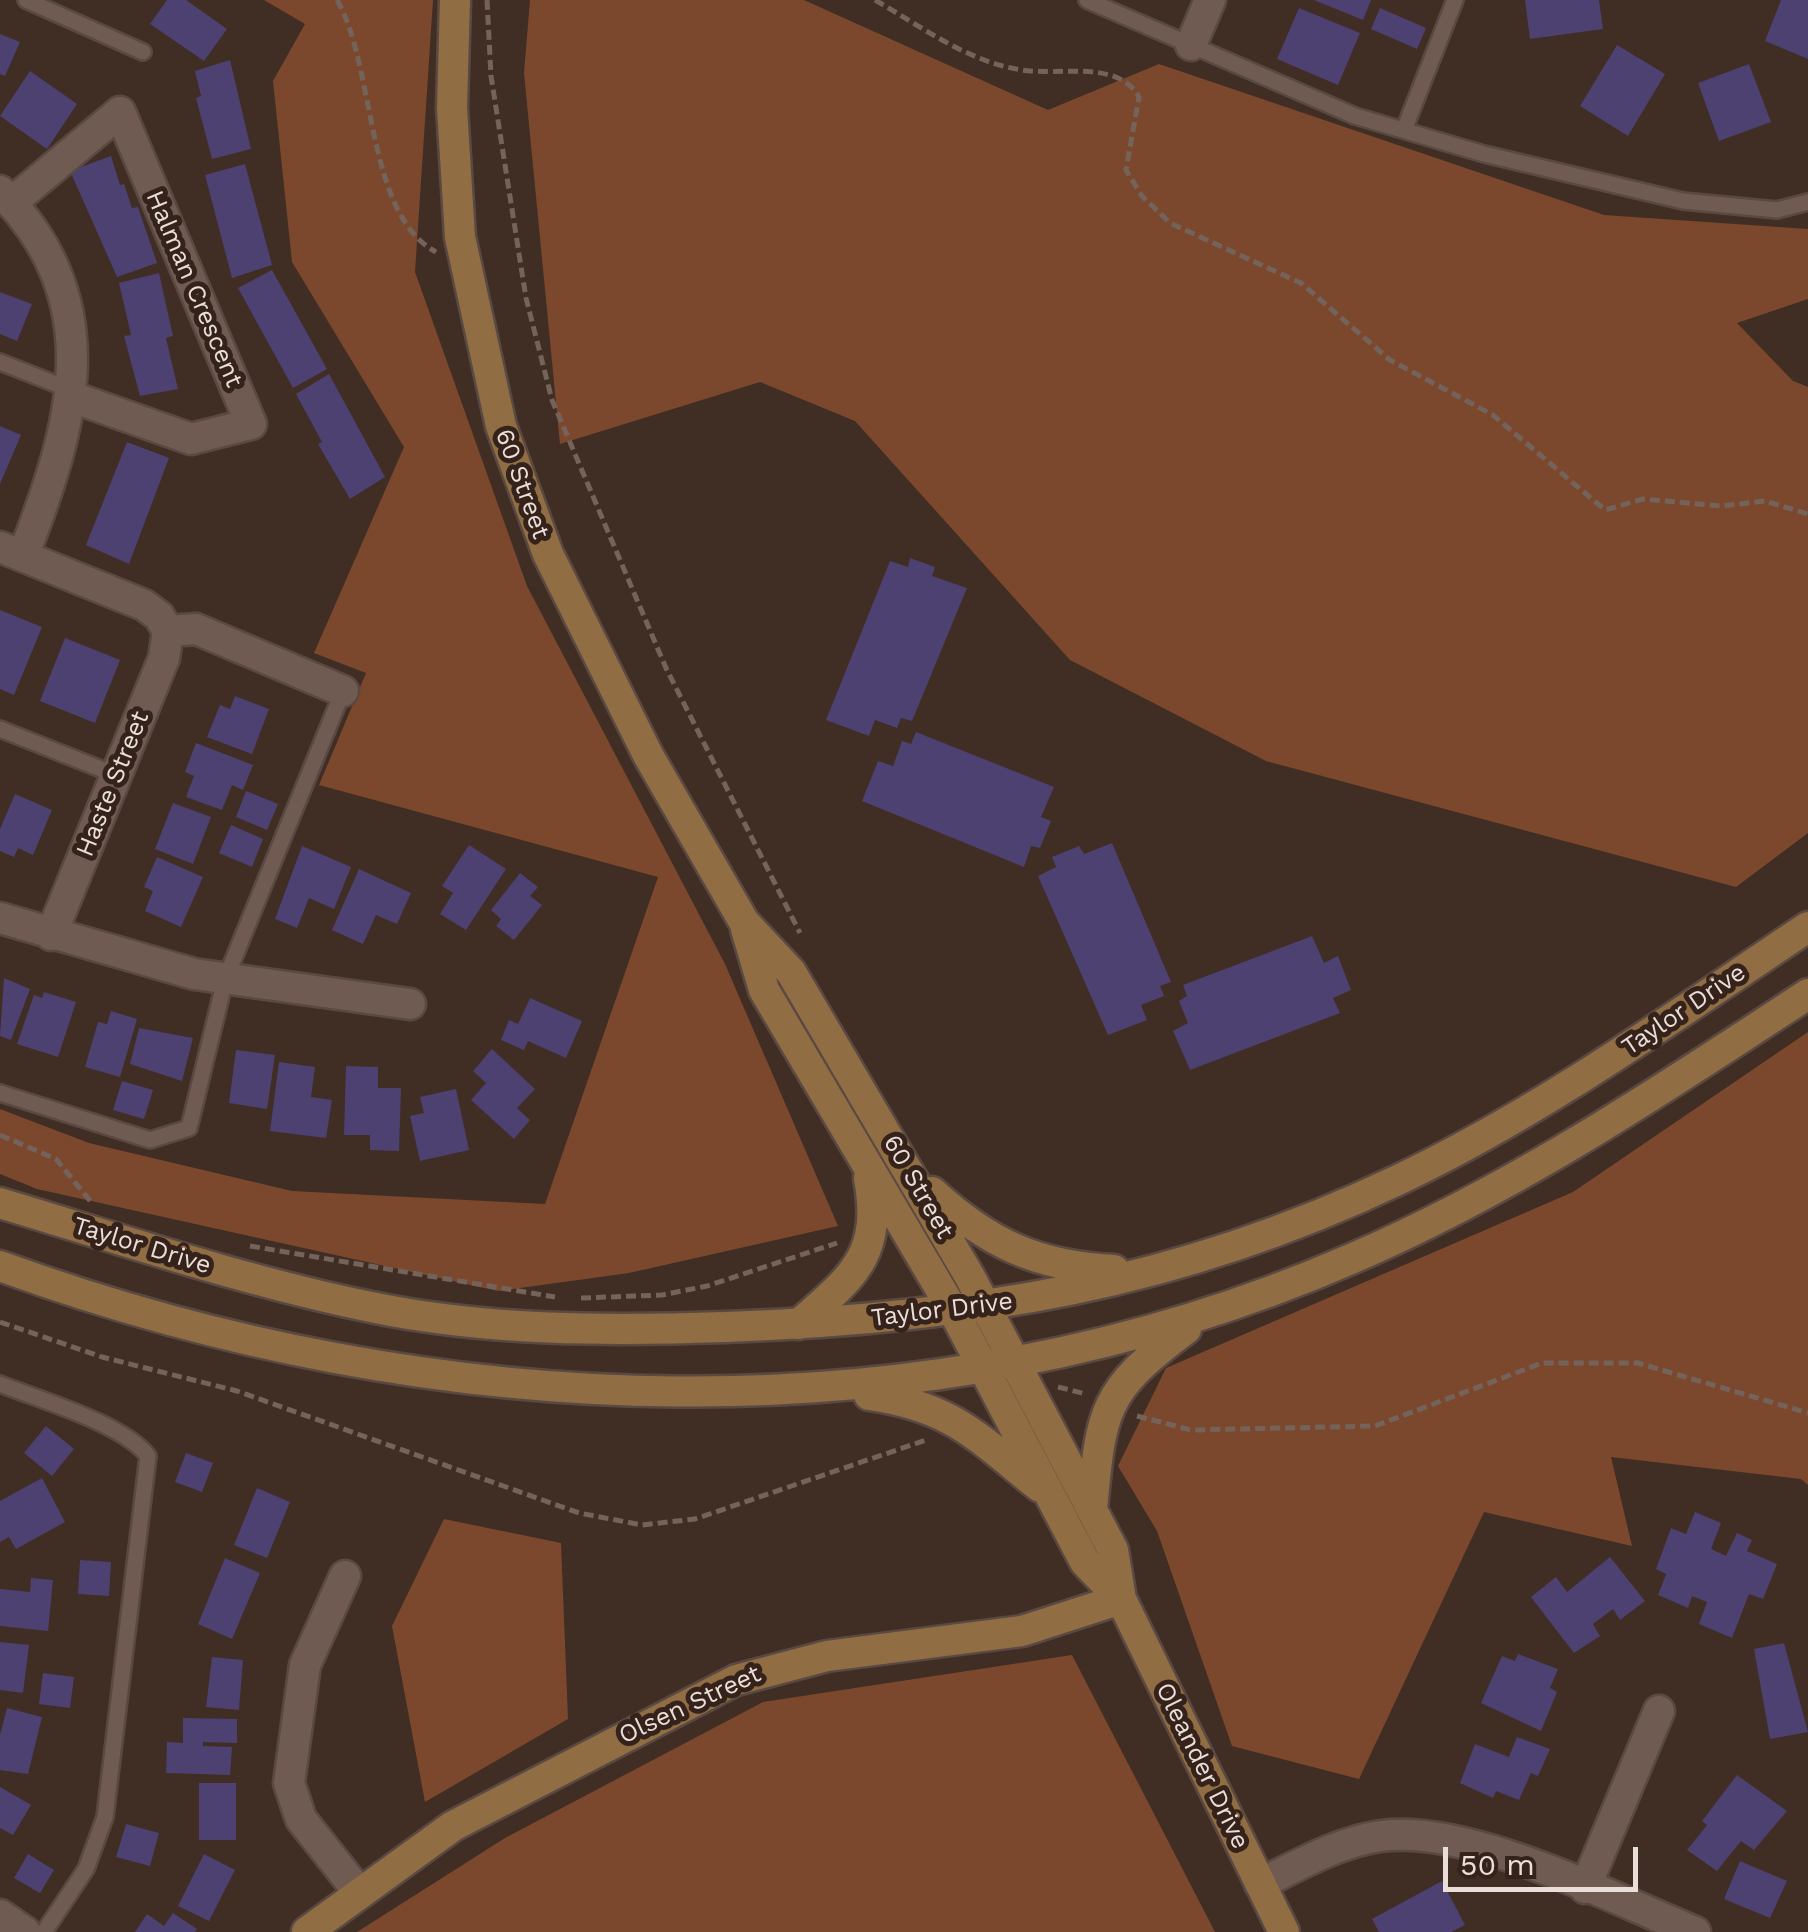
<!DOCTYPE html>
<html>
<head>
<meta charset="utf-8">
<style>
	body { margin:0 }
	#map { position:relative; width:1808px; height:1932px; overflow:hidden; background:#402d24; font-family:"Work Sans",sans-serif }
	canvas { display:block }
	.scale { position:absolute; left:1443px; top:1847px; width:195px; height:45px; box-sizing:border-box; border:5px solid #eaded8; border-top:0; padding-left:12px; font-size:30px; line-height:35px; white-space:nowrap; color:#eaded8; -webkit-text-stroke:8px #35231b; paint-order:stroke }
</style>
</head>
<body>
<div id="map">
<canvas width="1808" height="1932"></canvas>
<div class="scale">50 m</div>
</div>
<script>
const ctx = document.querySelector('canvas').getContext('2d');
ctx.lineJoin = 'round';
function paint(path, color) {
  ctx.fillStyle = color;
  ctx.fill(path, 'evenodd');
}
function trace(path, color, width, dash) {
  ctx.strokeStyle = color;
  ctx.lineWidth = width;
  ctx.lineCap = dash ? 'butt' : 'round';
  ctx.setLineDash(dash || []);
  ctx.stroke(path);
}
function write(font, color, halo, rows, align = 'center') {
  ctx.font = font + ' "Work Sans",sans-serif';
  ctx.lineWidth = 10;
  ctx.setLineDash([]);
  ctx.textBaseline = 'middle';
  ctx.strokeStyle = halo;
  ctx.fillStyle = color;
  for (const [text, x, y, turn = 0] of rows) {
    ctx.save();
    ctx.translate(x, y);
    ctx.rotate((+turn || 0) * Math.PI / 180);
    ctx.textAlign = isNaN(turn) ? turn : align;
    if (halo) ctx.strokeText(text, 0, 0);
    ctx.fillText(text, 0, 0);
    ctx.restore();
  }
}
const green = new Path2D(`
	M 264,0 L 433,0 L 415,272 L 527,586 L 725,964 L 838,1226 L 629,1273 L 498,1291 L 37,1189 L 0,1174 L 0,1109 L 89,1143 L 292,1191 L 545,1204 L 658,877 L 319,785 L 366,673 L 314,653 L 404,447 L 292,262 L 273,81 L 305,24 Z
	M 530,0 L 804,0 L 1048,110 L 1159,64 L 1604,215 L 1808,229 L 1808,299 L 1737,323 L 1793,381 L 1808,387 L 1808,833 L 1736,887 L 1266,761 L 1070,660 L 855,421 L 760,382 L 560,444 L 524,73 Z
	M 1808,1032 L 1808,1485 L 1801,1479 L 1611,1457 L 1632,1546 L 1484,1512 L 1359,1779 L 1232,1746 L 1157,1531 L 1118,1466 L 1166,1368 L 1573,1192 Z
	M 444,1519 L 561,1543 L 568,1719 L 425,1802 L 392,1626 Z
	M 1072,1655 L 1215,1932 L 357,1932 L 505,1838 L 763,1702 Z`);
const building = new Path2D(`
	M 167,0 L 186,0 L 227,29 L 204,61 L 150,24 Z
	M 1314,0 L 1371,0 L 1363,20 Z
	M 1525,0 L 1599,0 L 1603,29 L 1530,39 Z
	M 1781,0 L 1808,0 L 1808,59 L 1765,41 Z
	M 1299,8 L 1360,33 L 1338,85 L 1277,59 Z
	M 1380,8 L 1426,28 L 1417,49 L 1371,29 Z
	M 0,34 L 20,42 L 5,76 L 0,74 Z
	M 1617,45 L 1665,74 L 1628,136 L 1580,106 Z
	M 230,60 L 251,149 L 212,159 L 196,98 L 201,96 L 195,71 Z
	M 1749,64 L 1771,122 L 1719,141 L 1698,83 Z
	M 30,71 L 77,104 L 47,149 L 0,116 Z
	M 111,156 L 120,185 L 124,184 L 132,208 L 138,207 L 157,263 L 117,277 L 70,171 Z
	M 245,164 L 272,265 L 232,278 L 205,175 Z
	M 272,270 L 327,369 L 293,388 L 238,288 Z
	M 159,273 L 173,336 L 166,338 L 178,389 L 140,396 L 124,336 L 131,335 L 119,283 Z
	M 0,292 L 32,304 L 17,341 L 0,334 Z
	M 329,374 L 385,477 L 350,499 L 318,444 L 322,442 L 296,394 Z
	M 0,426 L 21,435 L 0,484 Z
	M 127,442 L 169,458 L 129,564 L 86,545 Z
	M 910,558 L 935,567 L 932,576 L 967,588 L 912,721 L 901,718 L 897,728 L 875,720 L 869,736 L 826,720 L 890,561 L 908,567 Z
	M 0,610 L 42,627 L 14,695 L 0,689 Z
	M 65,638 L 120,660 L 95,723 L 40,701 Z
	M 235,696 L 269,709 L 252,754 L 207,737 L 220,705 L 230,709 Z
	M 916,732 L 1054,787 L 1041,817 L 1051,821 L 1040,848 L 1031,846 L 1024,867 L 862,801 L 878,761 L 893,766 L 902,741 L 911,744 Z
	M 196,743 L 253,765 L 243,790 L 232,785 L 222,810 L 186,797 L 194,776 L 185,772 Z
	M 246,791 L 278,804 L 267,830 L 236,817 Z
	M 15,794 L 52,810 L 33,855 L 18,848 L 14,857 L 0,851 L 0,829 Z
	M 173,803 L 211,817 L 193,864 L 155,849 Z
	M 231,825 L 263,839 L 252,867 L 219,853 Z
	M 1112,843 L 1171,982 L 1160,986 L 1164,996 L 1141,1005 L 1147,1020 L 1108,1035 L 1038,876 L 1056,867 L 1052,857 L 1079,846 L 1084,854 Z
	M 469,845 L 506,869 L 466,930 L 440,914 L 453,893 L 442,886 Z
	M 302,846 L 351,867 L 334,909 L 309,898 L 297,928 L 275,919 Z
	M 157,857 L 203,877 L 181,927 L 145,911 L 153,891 L 144,887 Z
	M 359,869 L 411,893 L 397,924 L 376,915 L 363,944 L 332,930 Z
	M 520,873 L 538,887 L 530,896 L 542,905 L 514,940 L 496,926 L 501,919 L 491,910 Z
	M 1312,936 L 1324,963 L 1338,956 L 1351,990 L 1333,998 L 1340,1013 L 1190,1070 L 1173,1031 L 1188,1023 L 1179,1001 L 1187,996 L 1183,985 Z
	M 4,978 L 30,989 L 11,1040 L 0,1036 Z
	M 44,992 L 76,1002 L 58,1057 L 17,1044 L 34,995 L 42,998 Z
	M 530,998 L 582,1021 L 566,1058 L 528,1041 L 524,1050 L 501,1040 L 509,1020 L 518,1024 Z
	M 111,1011 L 137,1019 L 120,1077 L 85,1067 L 98,1022 L 107,1024 Z
	M 139,1028 L 193,1038 L 182,1081 L 130,1064 Z
	M 492,1049 L 535,1089 L 517,1108 L 530,1120 L 514,1139 L 471,1100 L 486,1083 L 473,1071 Z
	M 236,1050 L 275,1055 L 267,1109 L 229,1103 Z
	M 279,1062 L 315,1067 L 311,1097 L 332,1100 L 326,1138 L 270,1131 Z
	M 346,1066 L 378,1067 L 378,1088 L 401,1088 L 399,1151 L 370,1150 L 370,1135 L 344,1135 Z
	M 122,1081 L 153,1090 L 144,1119 L 113,1110 Z
	M 456,1089 L 469,1150 L 420,1161 L 410,1116 L 424,1113 L 420,1097 Z
	M 46,1426 L 74,1449 L 52,1476 L 24,1453 Z
	M 186,1453 L 213,1463 L 202,1492 L 175,1482 Z
	M 42,1478 L 65,1522 L 16,1549 L 9,1537 L 0,1542 L 0,1501 Z
	M 257,1488 L 290,1502 L 267,1558 L 234,1545 Z
	M 1695,1512 L 1721,1523 L 1711,1549 L 1726,1556 L 1737,1533 L 1752,1540 L 1747,1551 L 1777,1564 L 1763,1599 L 1749,1594 L 1732,1638 L 1699,1624 L 1707,1602 L 1692,1596 L 1688,1608 L 1658,1595 L 1666,1574 L 1656,1569 L 1671,1528 L 1686,1534 Z
	M 1610,1557 L 1645,1601 L 1620,1620 L 1613,1609 L 1593,1624 L 1600,1636 L 1574,1653 L 1531,1597 L 1556,1577 L 1567,1592 Z
	M 225,1558 L 260,1573 L 232,1639 L 198,1624 Z
	M 80,1560 L 111,1562 L 109,1596 L 78,1594 Z
	M 31,1578 L 53,1580 L 48,1631 L 0,1626 L 0,1589 L 30,1592 Z
	M 0,1642 L 29,1645 L 23,1693 L 0,1690 Z
	M 1784,1643 L 1808,1732 L 1770,1739 L 1754,1649 Z
	M 1518,1654 L 1558,1669 L 1550,1688 L 1557,1692 L 1541,1731 L 1481,1703 L 1502,1656 L 1515,1661 Z
	M 212,1657 L 243,1660 L 239,1710 L 206,1707 Z
	M 43,1673 L 74,1677 L 70,1708 L 39,1704 Z
	M 7,1708 L 42,1717 L 28,1774 L 0,1770 L 0,1735 Z
	M 183,1718 L 237,1719 L 237,1743 L 203,1742 L 203,1746 L 232,1747 L 230,1775 L 166,1773 L 167,1742 L 183,1743 Z
	M 1517,1737 L 1550,1749 L 1538,1776 L 1531,1773 L 1519,1800 L 1496,1791 L 1493,1798 L 1460,1783 L 1475,1744 L 1509,1757 Z
	M 1737,1775 L 1787,1811 L 1754,1850 L 1741,1841 L 1717,1871 L 1687,1850 L 1707,1825 L 1702,1821 Z
	M 199,1783 L 236,1783 L 236,1840 L 199,1840 Z
	M 0,1787 L 31,1805 L 13,1835 L 0,1828 Z
	M 126,1824 L 159,1833 L 150,1866 L 116,1857 Z
	M 28,1854 L 54,1870 L 40,1893 L 14,1878 Z
	M 204,1854 L 235,1870 L 209,1921 L 178,1906 Z
	M 1740,1861 L 1787,1881 L 1770,1918 L 1724,1899 Z
	M 1442,1881 L 1465,1925 L 1451,1932 L 1379,1932 L 1372,1919 Z
	M 173,1913 L 197,1929 L 195,1932 L 135,1932 L 147,1914 L 164,1926 Z`);
const path = new Path2D(`
	M 337,0 C 376,67 365,214 436,252
	M 487,0 L 491,76 L 526,298 L 552,400 L 666,668 L 800,933
	M 875,0 C 922,27 968,62 1022,70 C 1058,76 1118,59 1139,97 L 1126,170 L 1142,196 L 1170,223 L 1301,283 L 1390,360 L 1493,415 L 1605,510 L 1643,499 L 1721,506 L 1765,501 L 1808,514
	M 0,1135 L 56,1159 L 91,1202
	M 250,1246 L 555,1297
	M 581,1298 L 662,1295 L 707,1286 L 837,1243
	M 0,1322 L 102,1357 L 237,1391 L 579,1513 L 642,1525 L 695,1519 L 926,1440
	M 1058,1387 L 1086,1394
	M 1137,1416 L 1191,1430 L 1375,1426 L 1542,1363 L 1638,1363 L 1808,1413`);
const lane = new Path2D(`
	M 26,0 L 143,52
	M 1087,0 L 1355,116 L 1484,154 L 1683,201 L 1777,210 L 1808,202
	M 1404,130 L 1455,0
	M 0,362 L 71,390
	M 0,729 L 116,775
	M 0,1093 L 150,1140 L 189,1128 L 225,980 L 343,691
	M 0,1384 C 40,1400 122,1423 148,1456 L 105,1817 L 86,1869 L 44,1932`);
const street = new Path2D(`
	M 1191,45 L 1210,0
	M 0,191 C 111,302 73,427 23,556
	M 11,203 L 120,112 L 251,424 L 191,439 L 72,397
	M 0,547 L 144,605 L 159,616 L 168,631
	M 168,631 L 196,629 L 343,691
	M 0,918 L 194,974 L 410,1004
	M 51,935 L 164,658 L 168,631
	M 345,1576 L 305,1665 L 289,1783 L 301,1819 L 358,1891
	M 1260,1884 C 1299,1865 1338,1842 1381,1836 C 1469,1824 1612,1898 1695,1932
	M 1585,1888 L 1659,1711
	M 0,1915 L 25,1932`);
const secondary = new Path2D(`
	M 455,0 L 452,108 L 460,237 L 501,426 L 548,554 L 648,755 L 744,922 L 791,972 L 970,1277 L 1113,1550 L 1121,1599 L 1284,1932
	M 746,929 L 764,990 L 954,1312 L 1085,1562 L 1121,1599
	M 932,1192 C 989,1244 1037,1266 1114,1270
	M 0,1203 C 123,1240 245,1281 371,1307 C 486,1331 609,1331 726,1327 C 971,1318 1175,1286 1398,1180 C 1543,1111 1674,1016 1808,927
	M 0,1266 C 434,1424 922,1445 1351,1259 C 1514,1189 1660,1091 1808,994
	M 799,1324 C 852,1277 883,1256 869,1178
	M 869,1395 C 953,1407 977,1437 1040,1487
	M 1092,1510 C 1101,1409 1103,1391 1186,1329
	M 307,1932 L 453,1826 L 736,1680 L 827,1656 L 1022,1631 L 1121,1599`);
const streetNames = [
	["Halman Crescent",194,289,67],
	["60 Street",522,484,70],
	["Haste Street",113,784,-68],
	["Taylor Drive",1684,1010,-34],
	["60 Street",918,1187,60],
	["Taylor Drive",142,1246,17],
	["Taylor Drive",942,1310,-7],
	["Olsen Street",690,1705,-25],
	["Oleander Drive",1202,1766,64]
];
paint(green, '#7b482e');
paint(building, '#4d4172');
trace(lane, '#594942', 20);
trace(street, '#594942', 35);
trace(secondary, '#594942', 35);
trace(path, '#74635b', 5, [10, 5]);
trace(lane, '#6f5b51', 15);
trace(street, '#6f5b51', 30);
trace(secondary, '#916d43', 30);
write('25px', '#eaded8', '#35231b', streetNames);
</script>
</body>
</html>
